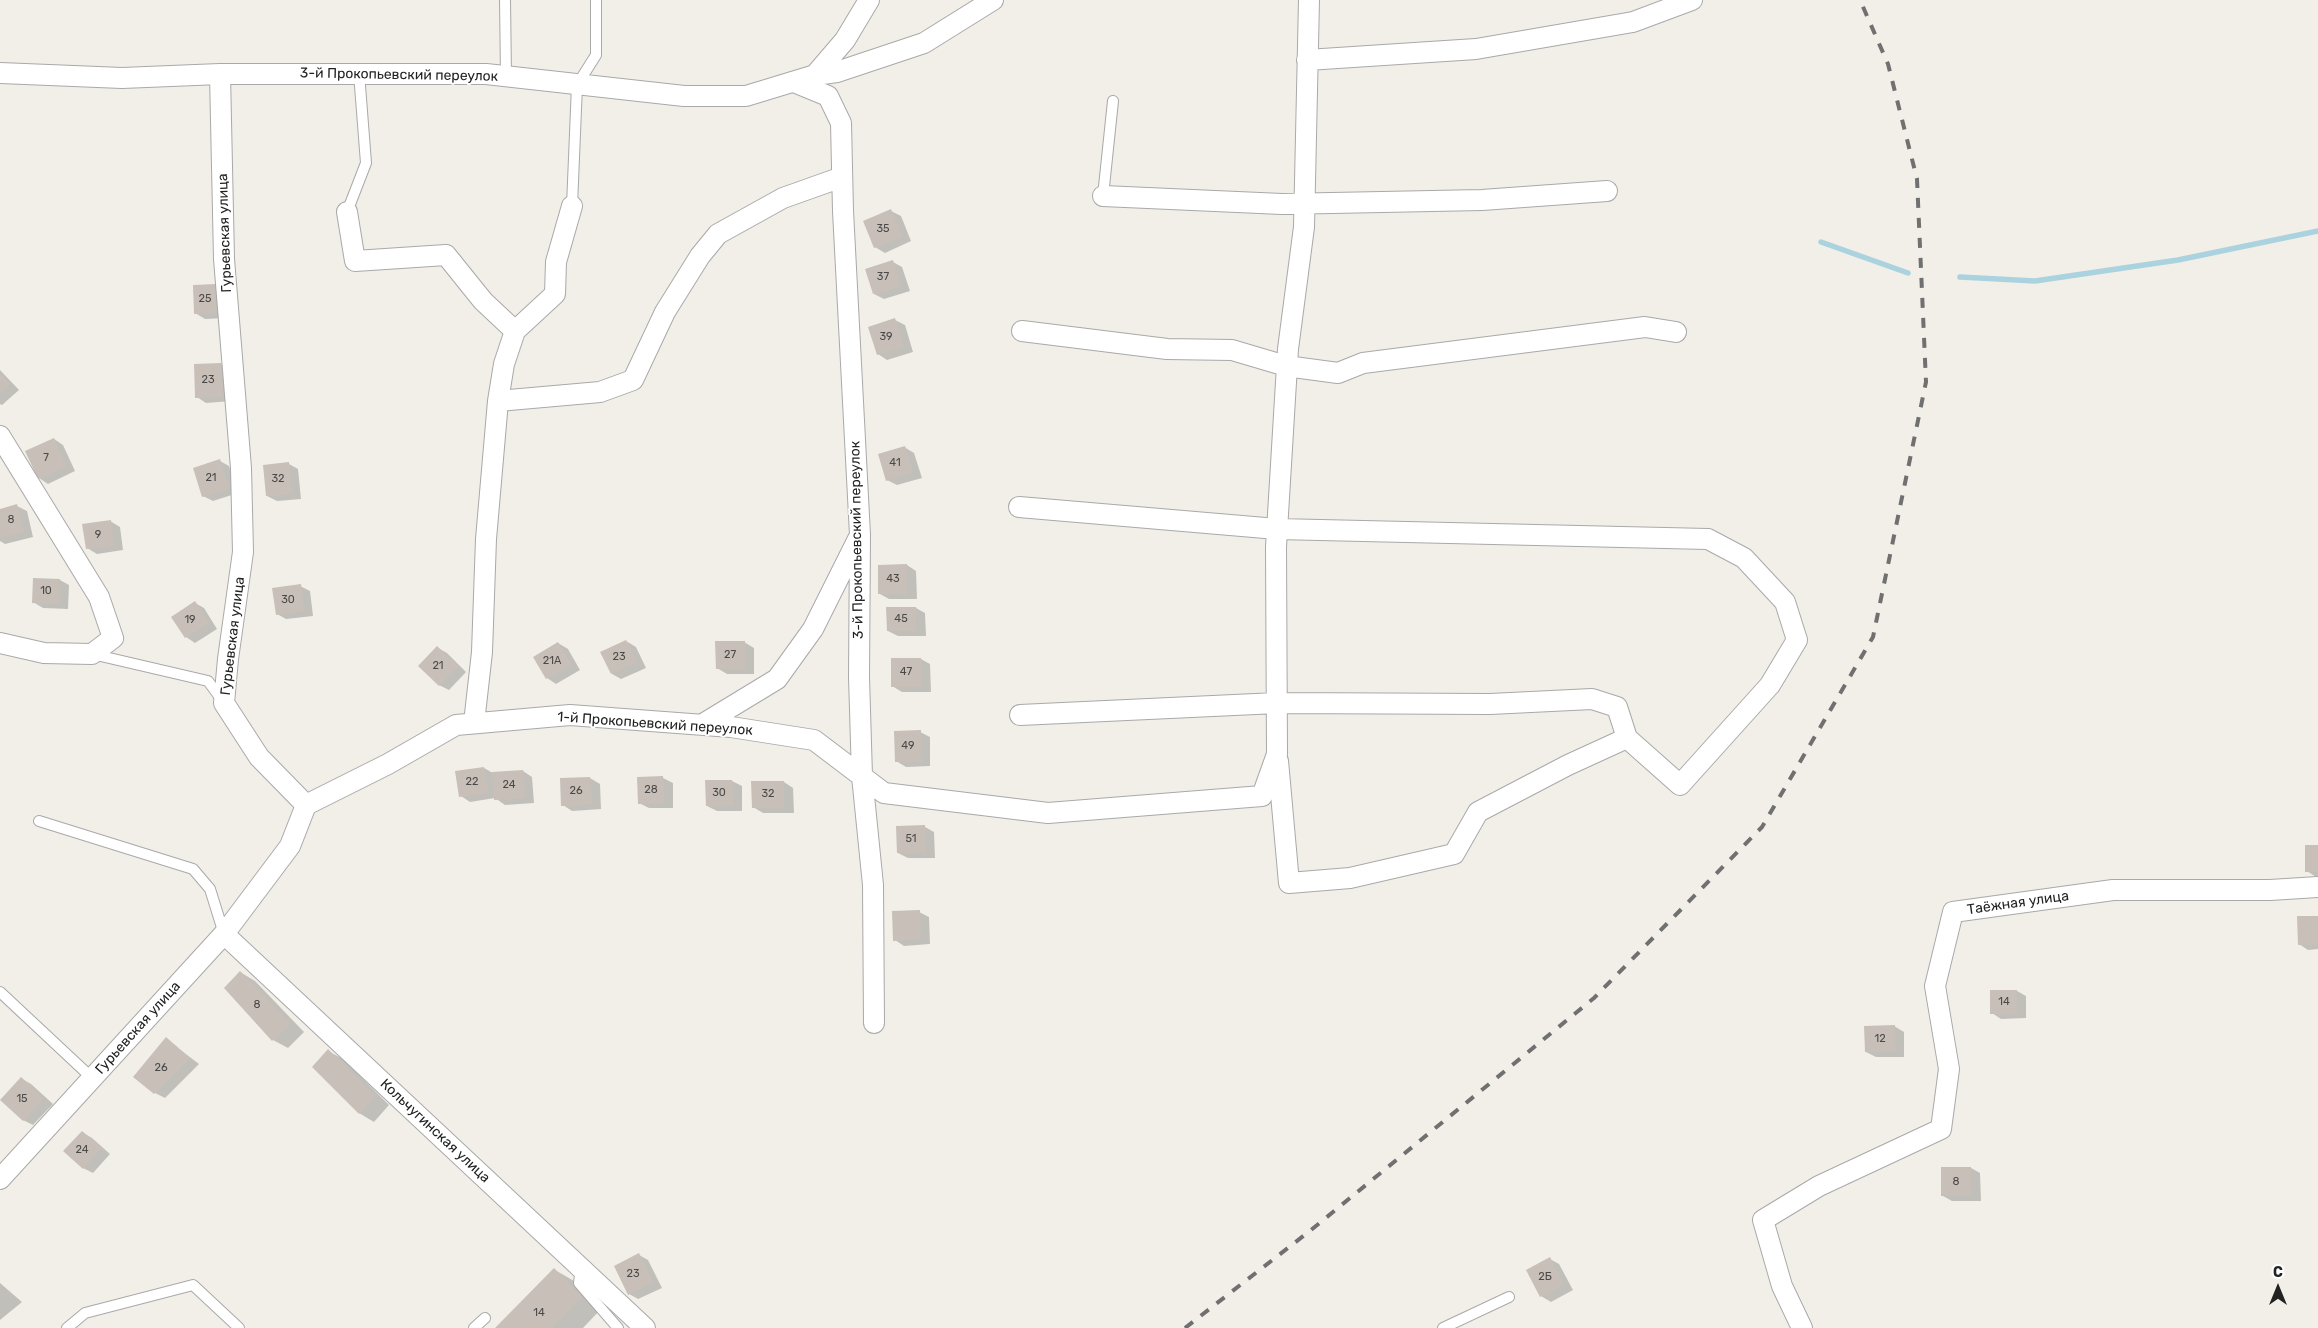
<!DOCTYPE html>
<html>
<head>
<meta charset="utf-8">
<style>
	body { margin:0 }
	#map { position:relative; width:2318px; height:1328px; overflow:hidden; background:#f2efe9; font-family:Rubik,sans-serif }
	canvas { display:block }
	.north { position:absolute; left:2253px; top:1263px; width:50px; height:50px; -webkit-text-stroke:4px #fff; paint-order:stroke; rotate:0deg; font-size:14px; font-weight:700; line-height:20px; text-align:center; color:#222 }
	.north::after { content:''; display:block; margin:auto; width:18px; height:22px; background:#222; clip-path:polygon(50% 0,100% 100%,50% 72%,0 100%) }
</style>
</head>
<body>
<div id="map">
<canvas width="2318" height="1328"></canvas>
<div class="north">С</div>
</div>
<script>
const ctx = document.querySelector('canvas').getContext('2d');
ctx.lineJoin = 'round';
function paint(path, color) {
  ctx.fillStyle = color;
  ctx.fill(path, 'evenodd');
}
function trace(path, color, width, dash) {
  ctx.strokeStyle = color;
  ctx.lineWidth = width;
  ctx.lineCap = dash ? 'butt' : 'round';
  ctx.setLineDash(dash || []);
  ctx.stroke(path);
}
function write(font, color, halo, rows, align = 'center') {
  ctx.font = font + ' Rubik,sans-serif';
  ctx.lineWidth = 4;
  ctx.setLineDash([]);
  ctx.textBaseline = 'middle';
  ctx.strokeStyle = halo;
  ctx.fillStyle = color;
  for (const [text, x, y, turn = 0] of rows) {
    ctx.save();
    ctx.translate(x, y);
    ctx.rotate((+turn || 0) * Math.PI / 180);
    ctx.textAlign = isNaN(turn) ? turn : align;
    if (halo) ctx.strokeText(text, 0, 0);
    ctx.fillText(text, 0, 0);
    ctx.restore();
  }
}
const shadow = new Path2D(`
	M 891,211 L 901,216 L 911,241 L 885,253 L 875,247 Z
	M 893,262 L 902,267 L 910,291 L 884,299 L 874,294 Z
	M 216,285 L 226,291 L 227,318 L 205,319 L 195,313 Z
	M 895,320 L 905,325 L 913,352 L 887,360 L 878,354 Z
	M 221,364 L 231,370 L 232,401 L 206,403 L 197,397 Z
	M 0,370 L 19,390 L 2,405 L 0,404 Z
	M 54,439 L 63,445 L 75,471 L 48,484 L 39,478 Z
	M 904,447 L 914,453 L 922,478 L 897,485 L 887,480 Z
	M 220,461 L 229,466 L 238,493 L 213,501 L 203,496 Z
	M 289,464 L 298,469 L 301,499 L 277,501 L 267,496 Z
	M 17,506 L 27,511 L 33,537 L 5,544 L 0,541 L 0,510 Z
	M 110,521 L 120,527 L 123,550 L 97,554 L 87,548 Z
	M 907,565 L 916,571 L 917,599 L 889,599 L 880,594 Z
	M 60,580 L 69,585 L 68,609 L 43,608 L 33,602 Z
	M 300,586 L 310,591 L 313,616 L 286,619 L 277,614 Z
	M 195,603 L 204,608 L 217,629 L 195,643 L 186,637 Z
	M 916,608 L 925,613 L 926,636 L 898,636 L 888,631 Z
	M 626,641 L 636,647 L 646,668 L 621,679 L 612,674 Z
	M 744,642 L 754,648 L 754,674 L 727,674 L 717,668 Z
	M 558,643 L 568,649 L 580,670 L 556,684 L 547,678 Z
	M 438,648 L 447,653 L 466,672 L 449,690 L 439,685 Z
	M 921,659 L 930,664 L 931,692 L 902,692 L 892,686 Z
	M 920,732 L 930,737 L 930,766 L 906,767 L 896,761 Z
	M 484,768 L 493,773 L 523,771 L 532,777 L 534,803 L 505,805 L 495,798 L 470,802 L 461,796 L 457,772 Z
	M 590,778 L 600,784 L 601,809 L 572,811 L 563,805 L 561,780 Z
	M 663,778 L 673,783 L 673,808 L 649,808 L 639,803 Z
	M 732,781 L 742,786 L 742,811 L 717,811 L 707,806 Z
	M 784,782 L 793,788 L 794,813 L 763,813 L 753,807 Z
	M 925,827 L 934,832 L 935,858 L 908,858 L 898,853 Z
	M 2318,846 L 2318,877 L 2316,877 L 2307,871 Z
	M 919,912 L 929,917 L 930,944 L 904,946 L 895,940 Z
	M 2318,917 L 2318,949 L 2308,950 L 2299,944 Z
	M 240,972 L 255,981 L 304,1032 L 288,1048 L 273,1040 Z
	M 2017,991 L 2026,996 L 2026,1018 L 2001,1019 L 1992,1013 Z
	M 1894,1026 L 1904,1032 L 1904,1057 L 1876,1057 L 1866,1052 Z
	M 166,1039 L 199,1064 L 165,1098 L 155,1093 Z
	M 328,1051 L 343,1059 L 389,1105 L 374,1122 L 359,1113 Z
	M 22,1079 L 31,1084 L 53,1104 L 33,1125 L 23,1120 Z
	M 82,1132 L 92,1138 L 110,1154 L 93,1173 L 83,1168 Z
	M 1971,1168 L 1980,1173 L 1981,1201 L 1952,1201 L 1943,1196 Z
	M 639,1255 L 648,1260 L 662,1288 L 638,1299 L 629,1294 Z
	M 1550,1259 L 1559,1264 L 1573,1290 L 1551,1302 L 1541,1296 Z
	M 555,1270 L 574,1281 L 601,1309 L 583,1328 L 497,1328 Z
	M 0,1283 L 22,1302 L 0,1320 Z`);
const stream = new Path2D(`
	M 1821,242 L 1908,273
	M 1960,277 L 2035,281 L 2178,260 L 2318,231`);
const building = new Path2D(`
	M 891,209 L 902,236 L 874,248 L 863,221 Z
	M 893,260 L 901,286 L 873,294 L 865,269 Z
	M 216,284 L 217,313 L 194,314 L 193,285 Z
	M 895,318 L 904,347 L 877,355 L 868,327 Z
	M 221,363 L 223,397 L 195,398 L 194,364 Z
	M 0,373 L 10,384 L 0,393 Z
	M 54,438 L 66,466 L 38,479 L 25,451 Z
	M 905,446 L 913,472 L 886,481 L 878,454 Z
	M 220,459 L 229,488 L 202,497 L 193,468 Z
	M 289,462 L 292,494 L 266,496 L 263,465 Z
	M 17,504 L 24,532 L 0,538 L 0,509 Z
	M 111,520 L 114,545 L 86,549 L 82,524 Z
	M 907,564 L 907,594 L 878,594 L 878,565 Z
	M 33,578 L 60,579 L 59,604 L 32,603 Z
	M 301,584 L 304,611 L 276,615 L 272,588 Z
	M 195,601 L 209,623 L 185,638 L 171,617 Z
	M 886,607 L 916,607 L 916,631 L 887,631 Z
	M 626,640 L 637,662 L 611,674 L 600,652 Z
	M 715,641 L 745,641 L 745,669 L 716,669 Z
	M 558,642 L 571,665 L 546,679 L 533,657 Z
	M 437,646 L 458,666 L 439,686 L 418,666 Z
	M 891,658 L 921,658 L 921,687 L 891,687 Z
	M 921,730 L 921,762 L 895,762 L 894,731 Z
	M 484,767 L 489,793 L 459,797 L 455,771 Z
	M 523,770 L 525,798 L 494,800 L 492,772 Z
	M 663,776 L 664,803 L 638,804 L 637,777 Z
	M 590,777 L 592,804 L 561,806 L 560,778 Z
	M 705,780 L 732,780 L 733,806 L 706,806 Z
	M 751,781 L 784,781 L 784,808 L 752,808 Z
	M 925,825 L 925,853 L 897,853 L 896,826 Z
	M 2305,845 L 2318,845 L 2318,872 L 2305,872 Z
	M 920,910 L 921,939 L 893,941 L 892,911 Z
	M 2297,916 L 2318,916 L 2318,945 L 2298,945 Z
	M 240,971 L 290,1023 L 272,1041 L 224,988 Z
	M 1990,990 L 2017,990 L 2017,1014 L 1990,1014 Z
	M 1895,1025 L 1895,1052 L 1865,1052 L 1864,1026 Z
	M 166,1037 L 190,1058 L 154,1094 L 133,1077 Z
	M 328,1049 L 375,1096 L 359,1114 L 312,1067 Z
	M 21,1077 L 44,1098 L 23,1121 L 0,1100 Z
	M 82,1131 L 101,1148 L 83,1169 L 63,1151 Z
	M 1941,1167 L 1971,1167 L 1971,1196 L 1941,1196 Z
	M 639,1253 L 653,1282 L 628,1295 L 614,1266 Z
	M 1550,1257 L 1564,1285 L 1540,1297 L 1526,1270 Z
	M 554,1268 L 582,1297 L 552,1328 L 495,1328 Z`);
const service = new Path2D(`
	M 505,0 L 506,76
	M 1103,196 L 1113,101
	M 572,206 L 577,85 L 596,55 L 596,0
	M 347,212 L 366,163 L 359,73
	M 92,654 L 208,681 L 222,700
	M 39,821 L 193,869 L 210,889 L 224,934
	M 0,992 L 92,1078
	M 581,1268 L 579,1283 L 618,1328
	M 67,1328 L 85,1313 L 193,1285 L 239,1328
	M 474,1328 L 485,1318
	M 1443,1328 L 1509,1297`);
const minor = new Path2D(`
	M 1307,60 L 1476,49 L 1633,22 L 1692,0
	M 0,73 L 122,78 L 220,74 L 486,74 L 684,96 L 746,96 L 815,75 L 845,40 L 869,0
	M 220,74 L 224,259 L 241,468 L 243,552 L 228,659 L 224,703 L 259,757 L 306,805
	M 815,75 L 837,72 L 924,43 L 993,0
	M 794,82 L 828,96 L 841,123 L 843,211 L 860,535 L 859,677 L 862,776 L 873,885 L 874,1023
	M 1103,196 L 1282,204 L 1482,200 L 1607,191
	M 347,212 L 355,261 L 446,255 L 483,301 L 515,331
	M 1022,331 L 1167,349 L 1232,350 L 1286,366 L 1338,373 L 1363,363 L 1645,327 L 1676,332
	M 498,401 L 504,364 L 515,331 L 555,294 L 556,262 L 572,206
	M 0,436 L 99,597 L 113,638 L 92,654 L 44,653 L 0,643
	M 1019,507 L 1277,529 L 1708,539 L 1744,558 L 1785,602 L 1797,640 L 1770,685 L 1680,785 L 1627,738 L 1568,765 L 1478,812 L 1454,854 L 1350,878 L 1289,883 L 1278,761
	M 1020,715 L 1277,703 L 1490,704 L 1592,699 L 1617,707 L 1627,738
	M 474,723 L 482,652 L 486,539 L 498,401 L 600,392 L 633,380 L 665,312 L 700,256 L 718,234 L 783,198 L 842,177
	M 703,724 L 777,679 L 813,629 L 858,539
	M 306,805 L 388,764 L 456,725 L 570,715 L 731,727 L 814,740 L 884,793 L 1048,813 L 1262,796 L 1277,754 L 1276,547 L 1288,349 L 1304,227 L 1309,0
	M 224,934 L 645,1328
	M 0,1179 L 224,934 L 290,846 L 306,805
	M 1802,1328 L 1782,1286 L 1763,1220 L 1819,1186 L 1941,1129 L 1949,1069 L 1935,986 L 1953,912 L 2113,890 L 2270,890 L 2318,887`);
const rail = new Path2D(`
	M 1185,1328 L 1311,1230 L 1594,998 L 1762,827 L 1873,637 L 1926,382 L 1917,179 L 1888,64 L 1860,0`);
const numberNames = [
	["35",883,229],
	["37",883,277],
	["25",205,299],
	["39",886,337],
	["23",208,380],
	["7",46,458],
	["41",895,463],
	["21",211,478],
	["32",278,479],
	["8",11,520],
	["9",98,535],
	["43",893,579],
	["10",46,591],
	["30",288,600],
	["45",901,619],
	["19",190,620],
	["27",730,655],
	["23",619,657],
	["21А",552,661],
	["21",438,666],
	["47",906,672],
	["49",908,746],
	["22",472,782],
	["24",509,785],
	["28",651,790],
	["26",576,791],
	["30",719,793],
	["32",768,794],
	["51",911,839],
	["14",2004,1002],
	["8",257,1005],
	["12",1880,1039],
	["26",161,1068],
	["15",22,1099],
	["24",82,1150],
	["8",1956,1182],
	["23",633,1274],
	["2Б",1545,1277],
	["14",539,1313]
];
const streetNames = [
	["3-й Прокопьевский переулок",399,75,1],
	["Гурьевская улица",225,233,-92],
	["3-й Прокопьевский переулок",857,540,-91],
	["Гурьевская улица",233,636,-83],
	["1-й Прокопьевский переулок",655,724,4],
	["Таёжная улица",2018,903,-8],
	["Гурьевская улица",138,1028,-48],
	["Кольчугинская улица",435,1131,43]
];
paint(shadow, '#0003');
trace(stream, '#aad3df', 5.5);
paint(building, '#c7bfb8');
trace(service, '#a9a9a9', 12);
trace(minor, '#a9a9a9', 22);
trace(service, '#fff', 10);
trace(minor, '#fff', 20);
trace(rail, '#707070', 4, [10, 10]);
write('11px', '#4b4948', null, numberNames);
write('14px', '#222', '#fff', streetNames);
</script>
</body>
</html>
